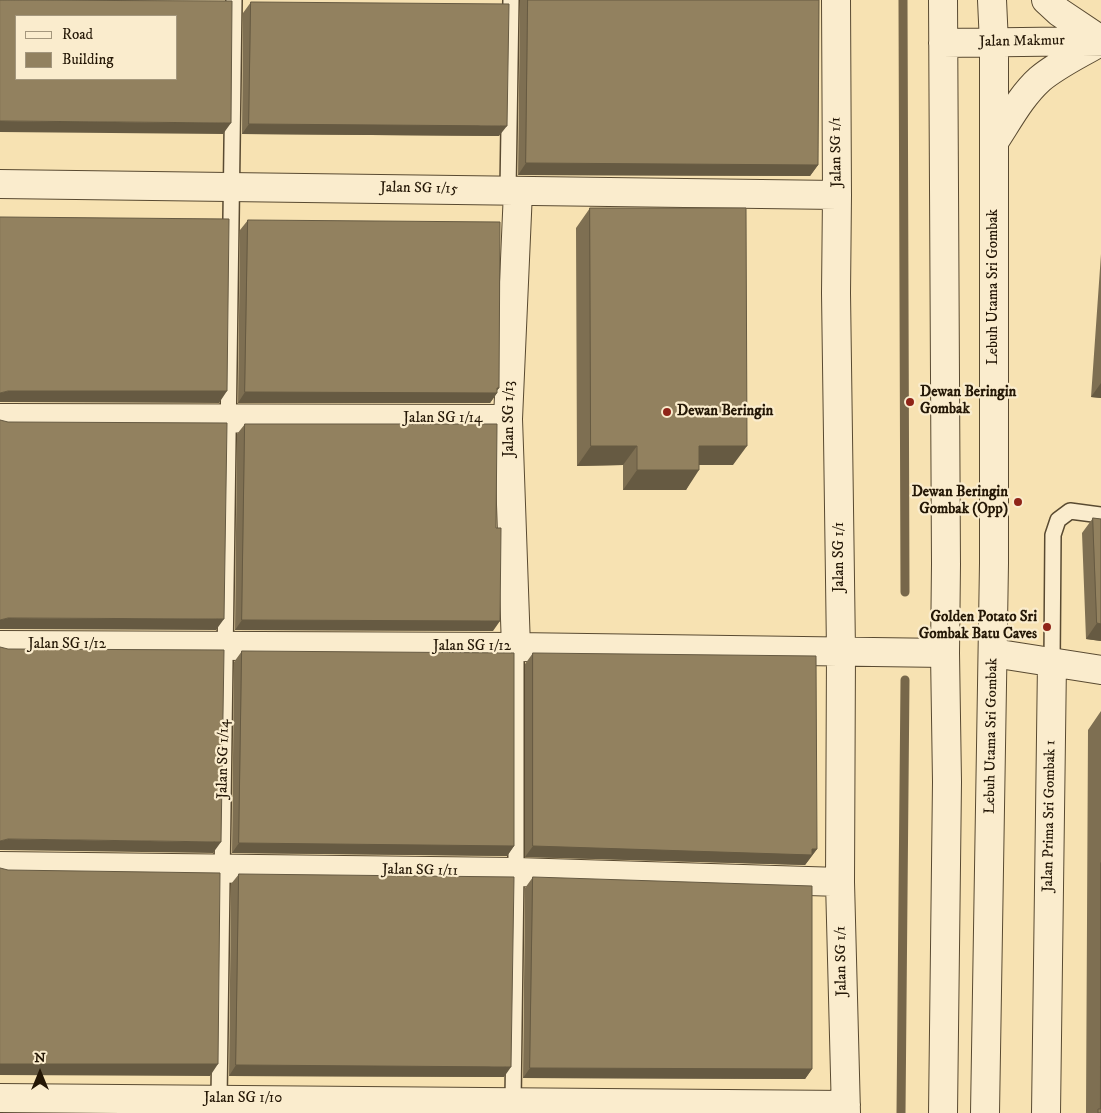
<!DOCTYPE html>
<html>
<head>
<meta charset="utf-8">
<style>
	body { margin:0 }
	#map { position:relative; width:1101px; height:1113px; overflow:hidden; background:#f7e2b2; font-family:"IM FELL DW Pica",serif }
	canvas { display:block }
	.legend { position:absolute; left:15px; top:15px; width:162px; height:65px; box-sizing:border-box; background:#faeccd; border:1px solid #a4977d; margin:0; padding:6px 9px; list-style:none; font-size:15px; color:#241706 }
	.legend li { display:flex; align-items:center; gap:10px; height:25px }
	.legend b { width:25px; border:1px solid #a4977d }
	.north { position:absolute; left:15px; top:1048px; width:50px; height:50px; -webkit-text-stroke:4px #faeccd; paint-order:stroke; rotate:0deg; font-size:14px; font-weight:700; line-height:20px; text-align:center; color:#241706 }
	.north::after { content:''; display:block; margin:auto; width:18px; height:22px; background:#241706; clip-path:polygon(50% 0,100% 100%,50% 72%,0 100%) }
</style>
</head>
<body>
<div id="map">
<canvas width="1101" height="1113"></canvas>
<ul class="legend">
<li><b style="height:6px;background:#faeccd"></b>Road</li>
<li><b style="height:14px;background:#92815f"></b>Building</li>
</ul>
<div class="north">N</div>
</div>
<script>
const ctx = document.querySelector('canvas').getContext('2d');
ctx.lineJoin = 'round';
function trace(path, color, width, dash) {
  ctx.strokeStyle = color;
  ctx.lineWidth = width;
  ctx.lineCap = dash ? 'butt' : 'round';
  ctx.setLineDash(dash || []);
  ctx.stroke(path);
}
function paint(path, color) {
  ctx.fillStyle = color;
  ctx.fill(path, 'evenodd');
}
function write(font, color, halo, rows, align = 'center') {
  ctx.font = font + ' "IM FELL DW Pica",serif';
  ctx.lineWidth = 4.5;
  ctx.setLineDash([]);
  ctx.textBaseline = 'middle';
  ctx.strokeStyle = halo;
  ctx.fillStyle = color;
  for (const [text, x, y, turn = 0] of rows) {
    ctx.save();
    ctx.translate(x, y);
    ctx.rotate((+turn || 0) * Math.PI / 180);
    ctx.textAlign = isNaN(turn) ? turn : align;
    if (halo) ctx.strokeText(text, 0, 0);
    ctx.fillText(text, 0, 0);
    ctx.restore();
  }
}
const stream = new Path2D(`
	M 903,0 L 905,592
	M 901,1113 L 905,680`);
const service = new Path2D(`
	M 508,191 L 511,0
	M 1052,662 L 1053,535 L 1058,520 L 1070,511 L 1101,515
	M 219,1099 L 234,0
	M 513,1102 L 516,872 L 516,647`);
const minor = new Path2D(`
	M 836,0 L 837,195 L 836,293 L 841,651 L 840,882 L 846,1113
	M 0,184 L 837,195
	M 0,418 L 508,419
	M 0,645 L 516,647 L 945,653
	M 516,647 L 508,419 L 518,191
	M 993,653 L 1101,670
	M 0,866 L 516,872 L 840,882
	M 0,1098 L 846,1105
	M 1046,1113 L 1052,662`);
const tertiary = new Path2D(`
	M 943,0 L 946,564 L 945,653 L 947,782 L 943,1113
	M 1046,0 L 1059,12 L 1101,40
	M 943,43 L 1101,41
	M 994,142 C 1008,121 1021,96 1040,79 C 1058,64 1080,54 1100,42
	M 985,1113 L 994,563 L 994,43 L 992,0`);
const wall = new Path2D(`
	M 520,0 L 819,0 L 818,165 L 810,176 L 518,175 Z
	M 251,2 L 499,136 L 242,134 L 243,13 Z
	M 590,208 L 733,465 L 699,465 L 686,490 L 623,490 L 623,465 L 577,466 L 576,228 Z
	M 248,220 L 499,388 L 497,390 L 497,393 L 490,403 L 238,403 L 240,230 Z
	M 1101,254 L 1101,398 L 1091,397 Z
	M 245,424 L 493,631 L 235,630 L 237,434 Z
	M 1093,518 L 1101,519 L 1101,641 L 1086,639 L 1082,533 Z
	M 242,651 L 514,846 L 507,856 L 232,853 L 234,662 Z
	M 533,653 L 817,849 L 805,865 L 525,857 L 525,664 Z
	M 1101,711 L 1101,1113 L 1086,1113 L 1088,730 Z
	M 239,874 L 504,1077 L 229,1076 L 231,884 Z
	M 533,877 L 812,1069 L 805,1079 L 523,1078 L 525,888 Z`);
const shadedWall = new Path2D(`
	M 0,121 L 231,123 L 223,134 L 0,132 Z
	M 249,124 L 507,126 L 499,136 L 242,134 Z
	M 526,163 L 818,165 L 810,176 L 518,175 Z
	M 1101,383 L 1101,398 L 1091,397 Z
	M 499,388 L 495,393 L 497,393 L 490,403 L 238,403 L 245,392 Z
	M 8,391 L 227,391 L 219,403 L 0,402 L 0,393 Z
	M 591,446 L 637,446 L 623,465 L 577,466 Z
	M 699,446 L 747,446 L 733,465 L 686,465 Z
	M 637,470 L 699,470 L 686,490 L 623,490 Z
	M 8,618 L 224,619 L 216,630 L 0,629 L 0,620 Z
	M 242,620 L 500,621 L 493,631 L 235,630 Z
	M 1097,623 L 1101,624 L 1101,641 L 1086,639 Z
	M 8,839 L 221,842 L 213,853 L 0,850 L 0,841 Z
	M 239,843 L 514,846 L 507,856 L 232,853 Z
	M 533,846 L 812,849 L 817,849 L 805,865 L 525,857 Z
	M 0,1064 L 218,1064 L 210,1076 L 0,1075 Z
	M 236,1065 L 511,1067 L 504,1077 L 229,1076 Z
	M 530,1068 L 812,1069 L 805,1079 L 523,1078 Z`);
const building = new Path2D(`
	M 0,0 L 232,1 L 231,123 L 0,121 ZM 16,16 L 176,16 L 176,79 L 16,79 Z
	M 528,0 L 819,0 L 818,165 L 526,163 Z
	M 251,2 L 509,4 L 507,126 L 249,124 Z
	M 590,208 L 746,208 L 747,446 L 699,446 L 699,470 L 637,470 L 637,446 L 591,446 Z
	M 0,217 L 229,219 L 227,391 L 8,391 L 0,393 Z
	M 248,220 L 500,222 L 499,388 L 497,388 L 497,393 L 245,392 Z
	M 0,420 L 8,422 L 227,423 L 224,619 L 8,618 L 0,620 Z
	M 245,424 L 497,424 L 496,528 L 501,528 L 500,621 L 242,620 Z
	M 1093,518 L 1101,519 L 1101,624 L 1097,623 Z
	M 0,647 L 8,649 L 224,650 L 221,842 L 8,839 L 0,841 Z
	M 242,651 L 514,653 L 514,846 L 239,843 Z
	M 533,653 L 816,656 L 817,849 L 812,849 L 812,855 L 533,846 Z
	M 1101,863 L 1101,1113 L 1098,1113 L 1098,1109 L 1100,1109 Z
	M 0,868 L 8,870 L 220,873 L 218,1064 L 0,1064 Z
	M 239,874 L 514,877 L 511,1067 L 236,1065 Z
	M 533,877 L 812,886 L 812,1069 L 530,1068 Z`);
const markers = [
	[910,402,5,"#8f2418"],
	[667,412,5,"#8f2418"],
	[1018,502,5,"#8f2418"],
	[1047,627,5,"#8f2418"]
];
const streetNames = [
	["Jalan Makmur",1022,42,-1],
	["Jalan SG 1/1",837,152,-91],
	["Jalan SG 1/15",419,189,1],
	["Lebuh Utama Sri Gombak",994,287,-90],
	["Jalan SG 1/14",443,419],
	["Jalan SG 1/13",510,419,-90],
	["Jalan SG 1/1",840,557,-90],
	["Jalan SG 1/12",67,645],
	["Jalan SG 1/12",472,647],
	["Lebuh Utama Sri Gombak",992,736,-89],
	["Jalan SG 1/14",224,759,-89],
	["Jalan Prima Sri Gombak 1",1050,816,-89],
	["Jalan SG 1/11",420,871,1],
	["Jalan SG 1/1",842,961,-91],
	["Jalan SG 1/10",243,1099]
];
const poiNames = [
	["Dewan Beringin",920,393],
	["Gombak",920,410],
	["Dewan Beringin",677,412],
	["Dewan Beringin",1008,493,"right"],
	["Gombak (Opp)",1008,510,"right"],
	["Golden Potato Sri",1037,618,"right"],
	["Gombak Batu Caves",1037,635,"right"]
];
trace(stream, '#77674a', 9);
trace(service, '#594a31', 18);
trace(minor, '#594a31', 30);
trace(tertiary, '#594a31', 30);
trace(service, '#faeccd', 15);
trace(minor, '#faeccd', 28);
trace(tertiary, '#faeccd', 28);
paint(wall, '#7e6f52');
paint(shadedWall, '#665a42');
paint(building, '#92815f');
trace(building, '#665a42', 1);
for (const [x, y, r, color] of markers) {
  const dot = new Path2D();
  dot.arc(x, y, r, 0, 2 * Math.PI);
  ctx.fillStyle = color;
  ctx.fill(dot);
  trace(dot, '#faeccd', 2);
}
write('15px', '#241706', '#faeccd', streetNames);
write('bold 15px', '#241706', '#faeccd', poiNames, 'left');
</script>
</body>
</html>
